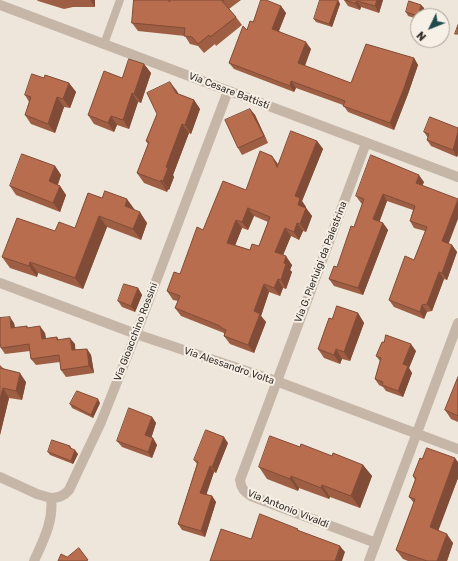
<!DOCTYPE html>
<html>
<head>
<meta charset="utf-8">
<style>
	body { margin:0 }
	#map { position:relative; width:458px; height:561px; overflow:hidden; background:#eee6da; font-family:Rubik,sans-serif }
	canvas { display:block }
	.north { position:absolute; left:410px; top:8px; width:40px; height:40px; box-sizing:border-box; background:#f7f0e6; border:1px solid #a8a19a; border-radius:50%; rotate:227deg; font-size:11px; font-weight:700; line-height:16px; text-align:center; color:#322b27 }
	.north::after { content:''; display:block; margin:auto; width:14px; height:18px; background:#214a4f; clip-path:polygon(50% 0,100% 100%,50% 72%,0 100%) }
</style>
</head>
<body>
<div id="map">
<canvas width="458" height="561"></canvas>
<div class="north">N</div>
</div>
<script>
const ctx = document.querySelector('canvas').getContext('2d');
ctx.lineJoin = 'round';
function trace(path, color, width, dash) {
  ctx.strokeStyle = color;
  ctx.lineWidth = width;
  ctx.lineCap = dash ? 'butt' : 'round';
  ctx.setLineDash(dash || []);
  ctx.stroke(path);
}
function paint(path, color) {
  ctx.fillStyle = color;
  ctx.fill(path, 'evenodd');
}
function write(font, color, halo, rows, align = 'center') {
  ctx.font = font + ' Rubik,sans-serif';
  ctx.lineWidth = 4;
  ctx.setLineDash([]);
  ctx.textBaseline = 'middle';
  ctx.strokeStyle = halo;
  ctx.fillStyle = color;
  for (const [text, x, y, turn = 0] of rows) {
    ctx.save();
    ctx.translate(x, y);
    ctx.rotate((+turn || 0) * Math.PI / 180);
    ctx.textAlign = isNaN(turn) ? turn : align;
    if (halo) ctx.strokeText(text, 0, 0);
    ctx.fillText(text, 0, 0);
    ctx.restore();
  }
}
const lane = new Path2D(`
	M 104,44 L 120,0`);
const street = new Path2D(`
	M 0,5 L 458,177
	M 366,143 L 240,480 C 241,488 244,492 251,496 L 376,543
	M 0,283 L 136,334 L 276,381 L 458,449
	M 0,477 L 37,494 L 51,498
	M 34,561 C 43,541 54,521 51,498 C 59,498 64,496 69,490 L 101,422 L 136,334 L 228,91
	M 369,561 L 458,323`);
const wall = new Path2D(`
	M 37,0 L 95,0 L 95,7 L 73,7 L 64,9 L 38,1 Z
	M 134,0 L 241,0 L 229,9 L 236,17 L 242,25 L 216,46 L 215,44 L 204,53 L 198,46 L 190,44 L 185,36 L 138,31 L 132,23 Z
	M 338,0 L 340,4 L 332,27 L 316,22 L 314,19 Z
	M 344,0 L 383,0 L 379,13 L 361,7 L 360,10 L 348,6 Z
	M 421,5 L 424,8 L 422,16 L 418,16 L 418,19 L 408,16 L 406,12 Z
	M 281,6 L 286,13 L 279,31 L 311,49 L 305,66 L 351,83 L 414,58 L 418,65 L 408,94 L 394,130 L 348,112 L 343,105 L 296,88 L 294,92 L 234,69 L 229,63 L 247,30 L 253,22 Z
	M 144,64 L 151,73 L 141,103 L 138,102 L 129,129 L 117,125 L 114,132 L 94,124 L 88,115 Z
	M 44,78 L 69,83 L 76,92 L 70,108 L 64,107 L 55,133 L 31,124 L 25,115 L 29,102 L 25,95 Z
	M 177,91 L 178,94 L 194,100 L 200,109 L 191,134 L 189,133 L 173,175 L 174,177 L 169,190 L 168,189 L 167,192 L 144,183 L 137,173 L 148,144 L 146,141 L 157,114 Z
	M 250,109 L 255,115 L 268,143 L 242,155 L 238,148 Z
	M 458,128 L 457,157 L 431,146 L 427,140 L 428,138 L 424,132 Z
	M 317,141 L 323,149 L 302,201 L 306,207 L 306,208 L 312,216 L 306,232 L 303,231 L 299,240 L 291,236 L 283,255 L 292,265 L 290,270 L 292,272 L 286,289 L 283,288 L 280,296 L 269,292 L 261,316 L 266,322 L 254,353 L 230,344 L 224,336 L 224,333 L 181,316 L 175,308 L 178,301 L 173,300 L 167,291 L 180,274 L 203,230 L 246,190 L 278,165 ZM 254,216 L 268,222 L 259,246 L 250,250 L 235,245 L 242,228 L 248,230 Z
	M 55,166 L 61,175 L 58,185 L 60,186 L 66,195 L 60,212 L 16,195 L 10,186 Z
	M 424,182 L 422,186 L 448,244 L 452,245 L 457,252 L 447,280 L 444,279 L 432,311 L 427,312 L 424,319 L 394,307 L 389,300 L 414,260 L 425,231 L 414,228 L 410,221 L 413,210 L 387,201 L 379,222 L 383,223 L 388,230 L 363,295 L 334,286 L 329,279 L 337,267 L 354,227 L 362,204 L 361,203 L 356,196 Z
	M 88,193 L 135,210 L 147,223 L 141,240 L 107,227 L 83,289 L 38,273 L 37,277 L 10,268 L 2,257 L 55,231 L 75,228 Z
	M 138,288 L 142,295 L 135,312 L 122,307 L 118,301 Z
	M 358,313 L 364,323 L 350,361 L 342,359 L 340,364 L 324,358 L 318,349 L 332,319 Z
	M 14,323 L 15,328 L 27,326 L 28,328 L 45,333 L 46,339 L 57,337 L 59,340 L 75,344 L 75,350 L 87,349 L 91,355 L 94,373 L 66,377 L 61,370 L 60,362 L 36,365 L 31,359 L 30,351 L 5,354 L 1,348 Z
	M 416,351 L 409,368 L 412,373 L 403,397 L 386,391 L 383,387 L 379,385 L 375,379 L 380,361 L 376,356 Z
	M 0,365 L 3,368 L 26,382 L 22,400 L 9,398 L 0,435 Z
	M 458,377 L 458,422 L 451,419 L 445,410 Z
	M 100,403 L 93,418 L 72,408 L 70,404 Z
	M 152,417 L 156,423 L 151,438 L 153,438 L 157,445 L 152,458 L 122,447 L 117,441 Z
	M 228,443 L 216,473 L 214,472 L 206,494 L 212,496 L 216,502 L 205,537 L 182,530 L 178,524 L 197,464 L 194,460 Z
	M 70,446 L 72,449 L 78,454 L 73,464 L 50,455 L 48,452 Z
	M 300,447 L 363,465 L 372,476 L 360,508 L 330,497 L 329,499 L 299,488 L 298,491 L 267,479 L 259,467 Z
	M 422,459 L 458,462 L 458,478 L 438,530 L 453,543 L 447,561 L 408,561 L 403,559 L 396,550 L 414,503 L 409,497 L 415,480 L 413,476 Z`);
const shadedWall = new Path2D(`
	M 90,0 L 95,0 L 95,7 Z
	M 338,0 L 340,4 L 332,27 L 329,24 Z
	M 377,0 L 383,0 L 379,13 L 375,6 Z
	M 357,1 L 361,7 L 360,10 L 355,3 Z
	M 421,5 L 424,8 L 422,16 L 418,16 Z
	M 281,6 L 286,13 L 277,35 L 272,29 Z
	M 306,42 L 311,49 L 303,70 L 298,63 Z
	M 414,58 L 418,65 L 408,94 L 394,130 L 390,123 Z
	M 144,64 L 151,73 L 141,103 L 134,94 Z
	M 291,81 L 296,88 L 294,92 L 290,86 Z
	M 170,82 L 177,91 L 182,103 L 176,93 Z
	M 69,83 L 76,92 L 70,108 L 63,99 Z
	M 132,93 L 138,102 L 129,129 L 123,120 Z
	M 57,97 L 64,107 L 55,133 L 48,124 Z
	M 194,100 L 200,109 L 191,134 L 185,125 Z
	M 250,109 L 255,115 L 268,143 L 264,136 Z
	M 111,116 L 117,125 L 114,132 L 108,123 Z
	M 182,124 L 189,133 L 173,175 L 174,177 L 169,190 L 163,181 L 166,167 Z
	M 458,132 L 458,155 L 457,157 L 453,150 Z
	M 317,141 L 323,149 L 302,201 L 306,207 L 304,213 L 298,205 L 295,196 Z
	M 272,156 L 278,164 L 277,167 Z
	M 55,166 L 61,175 L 55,191 L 49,181 Z
	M 419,175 L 424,182 L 420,190 L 416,183 Z
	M 161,180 L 168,189 L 167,192 L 161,182 Z
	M 60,186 L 66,195 L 60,212 L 53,203 Z
	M 383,194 L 387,201 L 378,226 L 373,219 Z
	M 127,199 L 135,210 L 125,206 Z
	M 458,199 L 458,219 L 447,248 L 442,241 Z
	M 248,208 L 254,216 L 248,230 L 242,222 Z
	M 306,208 L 312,216 L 306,232 L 300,224 Z
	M 140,212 L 147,223 L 141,240 L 133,229 Z
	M 99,216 L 107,227 L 83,289 L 75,278 Z
	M 236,220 L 242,228 L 233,251 L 227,243 Z
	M 297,223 L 303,231 L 299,240 L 294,232 Z
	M 383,223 L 388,230 L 363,295 L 358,288 Z
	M 285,228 L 291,236 L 281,260 L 275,252 Z
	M 452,245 L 457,252 L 447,280 L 442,273 Z
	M 286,256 L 292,265 L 290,270 L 292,272 L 286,289 L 281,280 L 284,263 Z
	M 30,262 L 38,273 L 37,277 L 29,266 Z
	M 439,272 L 444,279 L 432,311 L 427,304 Z
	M 278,279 L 283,288 L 280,296 L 274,288 Z
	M 264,284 L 269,292 L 261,316 L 266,322 L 254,353 L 248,345 L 254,311 Z
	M 138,288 L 142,295 L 135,312 L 131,306 Z
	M 422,305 L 427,312 L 424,319 L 420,312 Z
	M 358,313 L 364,323 L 350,361 L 344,352 Z
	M 10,317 L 14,323 L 16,335 L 11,328 Z
	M 40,326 L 45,333 L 47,346 L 42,339 Z
	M 70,338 L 75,344 L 76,357 L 72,350 Z
	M 411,344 L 416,351 L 409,368 L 412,373 L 403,397 L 398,391 L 403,364 Z
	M 87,349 L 91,355 L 94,373 L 89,366 Z
	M 336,349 L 342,359 L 340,364 L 334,355 Z
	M 20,373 L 26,382 L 22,400 L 16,391 Z
	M 3,388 L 9,398 L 0,435 L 0,399 Z
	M 98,399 L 100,403 L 93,418 L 91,415 Z
	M 152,417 L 156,423 L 150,442 L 145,435 Z
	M 224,437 L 228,443 L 216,473 L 212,467 Z
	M 153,438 L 157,445 L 152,458 L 148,452 Z
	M 75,450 L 78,454 L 73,464 L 71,461 Z
	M 455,458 L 458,462 L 458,478 L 436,537 L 430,527 Z
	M 363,465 L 372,476 L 360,508 L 351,496 Z
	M 210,466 L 214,472 L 205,499 L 200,493 Z
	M 291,476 L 299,488 L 298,491 L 290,479 Z
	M 322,485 L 330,497 L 329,499 L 321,488 Z
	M 212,496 L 216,502 L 205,537 L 201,531 Z
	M 447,534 L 453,543 L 447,561 L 437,561 Z
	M 340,546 L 345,552 L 342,561 L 335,561 Z`);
const building = new Path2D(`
	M 134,0 L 169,0 L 169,2 L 171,0 L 224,0 L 222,1 L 236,17 L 210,37 L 209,35 L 198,44 L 192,37 L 184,36 L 185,28 L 132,23 Z
	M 261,0 L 266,0 L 281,6 L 272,29 L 306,42 L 298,63 L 351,83 L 366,44 L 414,58 L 404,88 L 390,123 L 343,106 L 345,101 L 291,81 L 290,86 L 229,63 L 243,26 L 247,30 L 250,21 L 253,22 Z
	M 320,0 L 338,0 L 329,24 L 314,19 Z
	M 345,0 L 377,0 L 375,6 L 357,1 L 355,3 Z
	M 409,1 L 421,5 L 418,16 L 406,12 Z
	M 458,25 L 458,34 L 455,34 Z
	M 129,59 L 144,64 L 134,94 L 132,93 L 123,120 L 111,116 L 108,123 L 88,115 L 104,71 L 122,78 Z
	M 32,74 L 44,78 L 45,75 L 69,83 L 63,99 L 57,97 L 48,124 L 25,115 L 31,97 L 25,95 Z
	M 170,82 L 176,93 L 194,100 L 185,125 L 182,124 L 166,167 L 168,168 L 163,181 L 161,180 L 161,182 L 137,173 L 149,142 L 146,141 L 157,114 L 147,93 Z
	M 250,109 L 264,136 L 238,148 L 225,120 Z
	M 430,117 L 458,128 L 458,132 L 453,150 L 427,140 L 429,134 L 424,132 Z
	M 291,131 L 317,141 L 295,196 L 300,198 L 298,205 L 306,208 L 300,224 L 297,223 L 294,232 L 285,228 L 275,252 L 286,256 L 284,263 L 286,264 L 281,280 L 278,279 L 274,288 L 264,284 L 254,311 L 260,314 L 248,345 L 224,336 L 226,330 L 220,327 L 220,326 L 175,308 L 180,296 L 167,291 L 174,272 L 180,274 L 197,227 L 203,230 L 223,181 L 246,190 L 260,151 L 272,156 L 277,167 ZM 248,208 L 270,217 L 259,246 L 252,244 L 250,250 L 227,243 L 236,220 L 242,222 Z
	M 22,154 L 55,166 L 49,181 L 60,186 L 53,203 L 10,186 Z
	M 371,155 L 419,175 L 416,183 L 458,199 L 442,241 L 452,245 L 442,273 L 439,272 L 427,304 L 422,305 L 420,312 L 389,300 L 405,256 L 414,260 L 427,227 L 410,221 L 415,206 L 383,194 L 373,219 L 383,223 L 358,288 L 329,279 L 334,266 L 337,267 L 351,226 L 354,227 L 364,199 L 356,196 Z
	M 105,191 L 127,199 L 125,206 L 140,212 L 133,229 L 99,216 L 75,278 L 30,262 L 29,266 L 2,257 L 17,218 L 55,231 L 59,222 L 75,228 L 88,193 L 102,198 Z
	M 124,284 L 138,288 L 131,306 L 118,301 Z
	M 337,306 L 358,313 L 344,352 L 336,349 L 334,355 L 318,349 L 329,318 L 332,319 Z
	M 10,317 L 11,328 L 27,326 L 27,328 L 40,326 L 42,339 L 57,337 L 57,340 L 70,338 L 72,350 L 87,349 L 89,366 L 61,370 L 59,355 L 31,359 L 29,344 L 1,348 L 0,342 L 0,318 Z
	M 386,335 L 411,344 L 403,364 L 408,366 L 398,391 L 382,385 L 383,382 L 375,379 L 381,358 L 376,356 L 382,342 L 384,342 Z
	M 0,368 L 20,373 L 16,391 L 3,388 L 0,399 Z
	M 458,377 L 458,416 L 445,410 Z
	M 77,391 L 98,399 L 91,415 L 70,404 Z
	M 129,408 L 152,417 L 145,435 L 153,438 L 148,452 L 117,441 Z
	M 206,430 L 224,437 L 212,467 L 210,466 L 200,493 L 212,496 L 201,531 L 178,524 L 198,462 L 194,460 Z
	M 270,436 L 300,447 L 301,444 L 332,456 L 333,453 L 363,465 L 351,496 L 322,485 L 321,488 L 291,476 L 290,479 L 259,467 Z
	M 52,440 L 70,446 L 70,448 L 75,450 L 71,461 L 48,452 Z
	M 427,448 L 455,458 L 430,527 L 447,534 L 437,561 L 427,561 L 396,550 L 415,499 L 409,497 L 416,478 L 413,476 L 420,458 L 422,459 Z
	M 260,514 L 298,529 L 297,530 L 340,546 L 335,561 L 210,561 L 221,529 L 251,539 Z
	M 79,548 L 88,560 L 86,561 L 58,561 L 61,554 L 67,557 Z`);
const streetNames = [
	["Via Cesare Battisti",229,91,21],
	["Via G. Pierluigi da Palestrina",321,262,-69],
	["Via Gioacchino Rossini",136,332,-69],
	["Via Alessandro Volta",229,366,19],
	["Via Antonio Vivaldi",288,509,22]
];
trace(lane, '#c5b6a8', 8);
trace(street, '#c5b6a8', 10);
paint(wall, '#9e5e43');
paint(shadedWall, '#814c37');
paint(building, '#b86d4e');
trace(building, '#814c37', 1);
write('10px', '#322b27', '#f7f0e6', streetNames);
</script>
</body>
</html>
